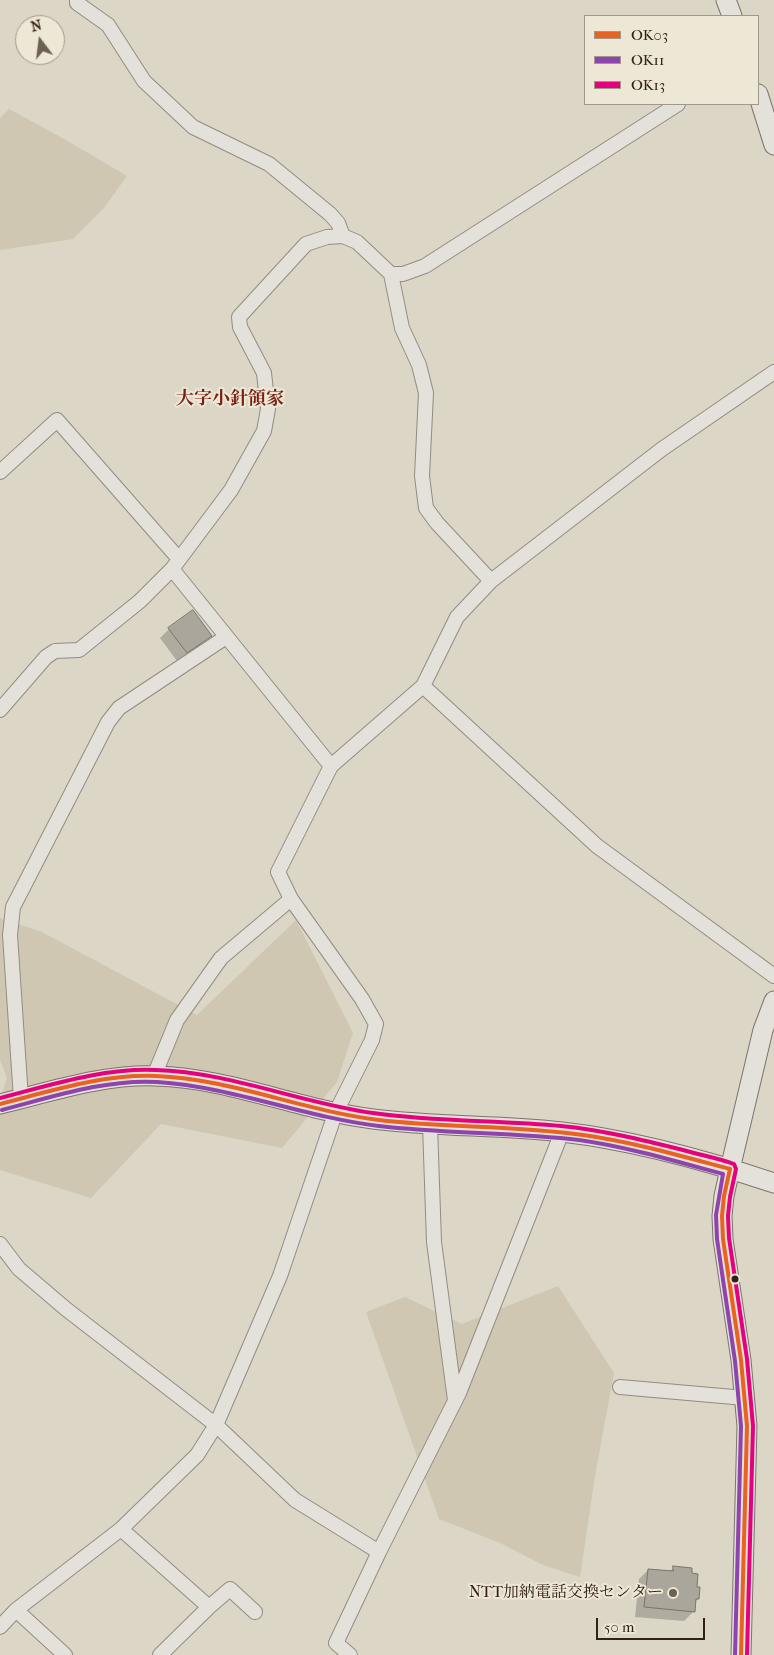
<!DOCTYPE html>
<html>
<head>
<meta charset="utf-8">
<style>
	body { margin:0 }
	#map { position:relative; width:774px; height:1655px; overflow:hidden; background:#dbd6c6; font-family:"IM FELL French Canon",serif }
	canvas { display:block }
	.legend { position:absolute; left:584px; top:15px; width:175px; height:90px; box-sizing:border-box; background:#ede7d5; border:1px solid #a39789; margin:0; padding:6px 9px; list-style:none; font-size:15px; color:#342018 }
	.legend li { display:flex; align-items:center; gap:10px; height:25px }
	.legend b { width:25px; border:1px solid #a39789 }
	.north { position:absolute; left:15px; top:15px; width:50px; height:50px; box-sizing:border-box; background:#ede7d5; border:1px solid #a39789; border-radius:50%; rotate:345deg; font-size:14px; font-weight:700; line-height:20px; text-align:center; color:#342018 }
	.north::after { content:''; display:block; margin:auto; width:18px; height:22px; background:#6e6055; clip-path:polygon(50% 0,100% 100%,50% 72%,0 100%) }
	.scale { position:absolute; left:596px; top:1618px; width:109px; height:22px; box-sizing:border-box; border:2px solid #342018; border-top:0; padding-left:6px; font-size:15px; line-height:18px; white-space:nowrap; color:#342018; -webkit-text-stroke:4px #ede7d5; paint-order:stroke }
</style>
</head>
<body>
<div id="map">
<canvas width="774" height="1655"></canvas>
<ul class="legend">
<li><b style="height:6px;background:#e86222"></b>OK03</li>
<li><b style="height:6px;background:#8e44ad"></b>OK11</li>
<li><b style="height:6px;background:#e5007d"></b>OK13</li>
</ul>
<div class="north">N</div>
<div class="scale">50 m</div>
</div>
<script>
const ctx = document.querySelector('canvas').getContext('2d');
ctx.lineJoin = 'round';
function paint(path, color) {
  ctx.fillStyle = color;
  ctx.fill(path, 'evenodd');
}
function trace(path, color, width, dash) {
  ctx.strokeStyle = color;
  ctx.lineWidth = width;
  ctx.lineCap = dash ? 'butt' : 'round';
  ctx.setLineDash(dash || []);
  ctx.stroke(path);
}
function write(font, color, halo, rows, align = 'center') {
  ctx.font = font + ' "IM FELL French Canon","Noto Serif JP",serif';
  ctx.lineWidth = 4;
  ctx.setLineDash([]);
  ctx.textBaseline = 'middle';
  ctx.strokeStyle = halo;
  ctx.fillStyle = color;
  for (const [text, x, y, turn = 0] of rows) {
    ctx.save();
    ctx.translate(x, y);
    ctx.rotate((+turn || 0) * Math.PI / 180);
    ctx.textAlign = isNaN(turn) ? turn : align;
    if (halo) ctx.strokeText(text, 0, 0);
    ctx.fillText(text, 0, 0);
    ctx.restore();
  }
}
const green = new Path2D(`
	M 9,109 L 66,140 L 127,176 L 104,208 L 73,239 L 0,250 L 0,118 Z
	M 0,918 L 42,932 L 197,1015 L 296,920 L 353,1033 L 337,1082 L 282,1148 L 161,1124 L 91,1198 L 0,1170 L 0,1099 L 7,1078 L 0,1060 Z
	M 558,1286 L 614,1373 L 595,1476 L 580,1577 L 543,1565 L 500,1543 L 439,1519 L 366,1312 L 405,1297 L 462,1324 Z`);
const shadow = new Path2D(`
	M 169,629 L 211,635 L 201,645 L 177,661 L 160,638 Z
	M 674,1567 L 695,1588 L 698,1599 L 694,1602 L 693,1612 L 684,1621 L 635,1617 L 639,1579 L 648,1570 L 669,1572 Z`);
const building = new Path2D(`
	M 193,610 L 212,636 L 187,653 L 168,628 Z
	M 673,1566 L 692,1568 L 692,1573 L 698,1574 L 697,1587 L 700,1587 L 699,1599 L 696,1599 L 695,1612 L 644,1607 L 648,1569 L 673,1571 Z`);
const street = new Path2D(`
	M 77,0 L 77,3 L 108,25 L 144,81 L 193,127 L 269,164 L 330,214 L 338,223 L 343,236
	M 391,274 L 403,274 L 425,266 L 678,104
	M 0,472 L 57,420 L 179,559
	M 172,569 L 331,766
	M 423,686 L 597,846 L 774,976
	M 0,710 L 46,657 L 55,651 L 79,650 L 140,601 L 172,569 L 231,490 L 264,431 L 268,409 L 264,373 L 240,327 L 239,317 L 306,244 L 327,237 L 343,236 L 357,242 L 391,274 L 402,328 L 419,365 L 426,393 L 422,476 L 426,508 L 437,523 L 491,581
	M 291,899 L 278,872 L 331,766 L 423,686 L 457,617 L 491,581 L 662,449 L 774,372
	M 21,1099 L 10,935 L 13,907 L 108,722 L 119,708 L 226,637
	M 430,1125 L 434,1242 L 455,1400
	M 0,1244 L 19,1269 L 66,1309 L 216,1425 L 295,1500 L 379,1552 L 336,1643 L 350,1655
	M 620,1387 L 745,1398
	M 121,1529 L 209,1607 L 230,1589 L 255,1612
	M 379,1552 L 459,1393 L 562,1132
	M 16,1610 L 65,1655
	M 0,1627 L 16,1610 L 121,1529 L 197,1455 L 216,1425 L 280,1276 L 335,1114 L 372,1040 L 376,1024 L 362,999 L 291,899 L 221,958 L 177,1020 L 154,1076
	M 160,1655 L 209,1607`);
const secondary = new Path2D(`
	M 726,0 L 732,16
	M 758,94 L 774,145
	M 0,1104 C 50,1092 103,1074 156,1076 C 230,1078 299,1110 373,1119 C 436,1127 499,1125 562,1132 C 632,1140 708,1161 774,1183
	M 741,1655 L 747,1426 L 741,1360 L 723,1239 L 722,1216 L 724,1196 L 730,1169 L 763,1030 L 774,1001`);
const bus1 = new Path2D(`
	M 0,1104 C 51,1091 103,1074 156,1076 C 232,1079 303,1111 379,1120 C 446,1128 515,1125 583,1135 C 633,1142 681,1156 730,1169
	M 730,1169 L 724,1196 L 722,1216 L 723,1239 L 741,1360 L 747,1426 L 741,1655`);
const bus2 = new Path2D(`
	M 2,1110 C 52,1097 105,1079 157,1082 C 233,1087 304,1117 379,1126 C 446,1134 513,1132 579,1140 C 628,1147 675,1161 723,1174 L 716,1215 L 717,1239 L 735,1361 L 741,1426 L 735,1655`);
const bus3 = new Path2D(`
	M 0,1098 C 51,1085 103,1068 155,1070 C 230,1072 300,1103 373,1113 C 435,1122 499,1120 561,1126 C 602,1130 643,1140 683,1150 C 700,1155 718,1158 734,1164 L 736,1169 L 730,1197 L 728,1216 L 729,1238 L 747,1359 L 753,1426 L 747,1655`);
const markers = [
	[735,1279,4.5,"#342018"],
	[673,1593,5,"#6e6055"]
];
const poiNames = [
	["NTT加納電話交換センター",663,1593]
];
const neighbourhoodNames = [
	["大字小針領家",230,400]
];
paint(green, '#cfc7b2');
paint(shadow, '#0003');
paint(building, '#aba69c');
trace(building, '#7a746b', 1);
trace(street, '#928c83', 16);
trace(secondary, '#7a746b', 21);
trace(street, '#e4e1da', 14);
trace(secondary, '#e4e1da', 19);
trace(bus1, '#e86222', 4);
trace(bus2, '#8e44ad', 4);
trace(bus3, '#e5007d', 4);
for (const [x, y, r, color] of markers) {
  const dot = new Path2D();
  dot.arc(x, y, r, 0, 2 * Math.PI);
  ctx.fillStyle = color;
  ctx.fill(dot);
  trace(dot, '#ede7d5', 2);
}
write('16px', '#342018', '#ede7d5', poiNames, 'right');
write('bold 18px', '#7a1f14', '#ede7d5', neighbourhoodNames);
</script>
</body>
</html>
